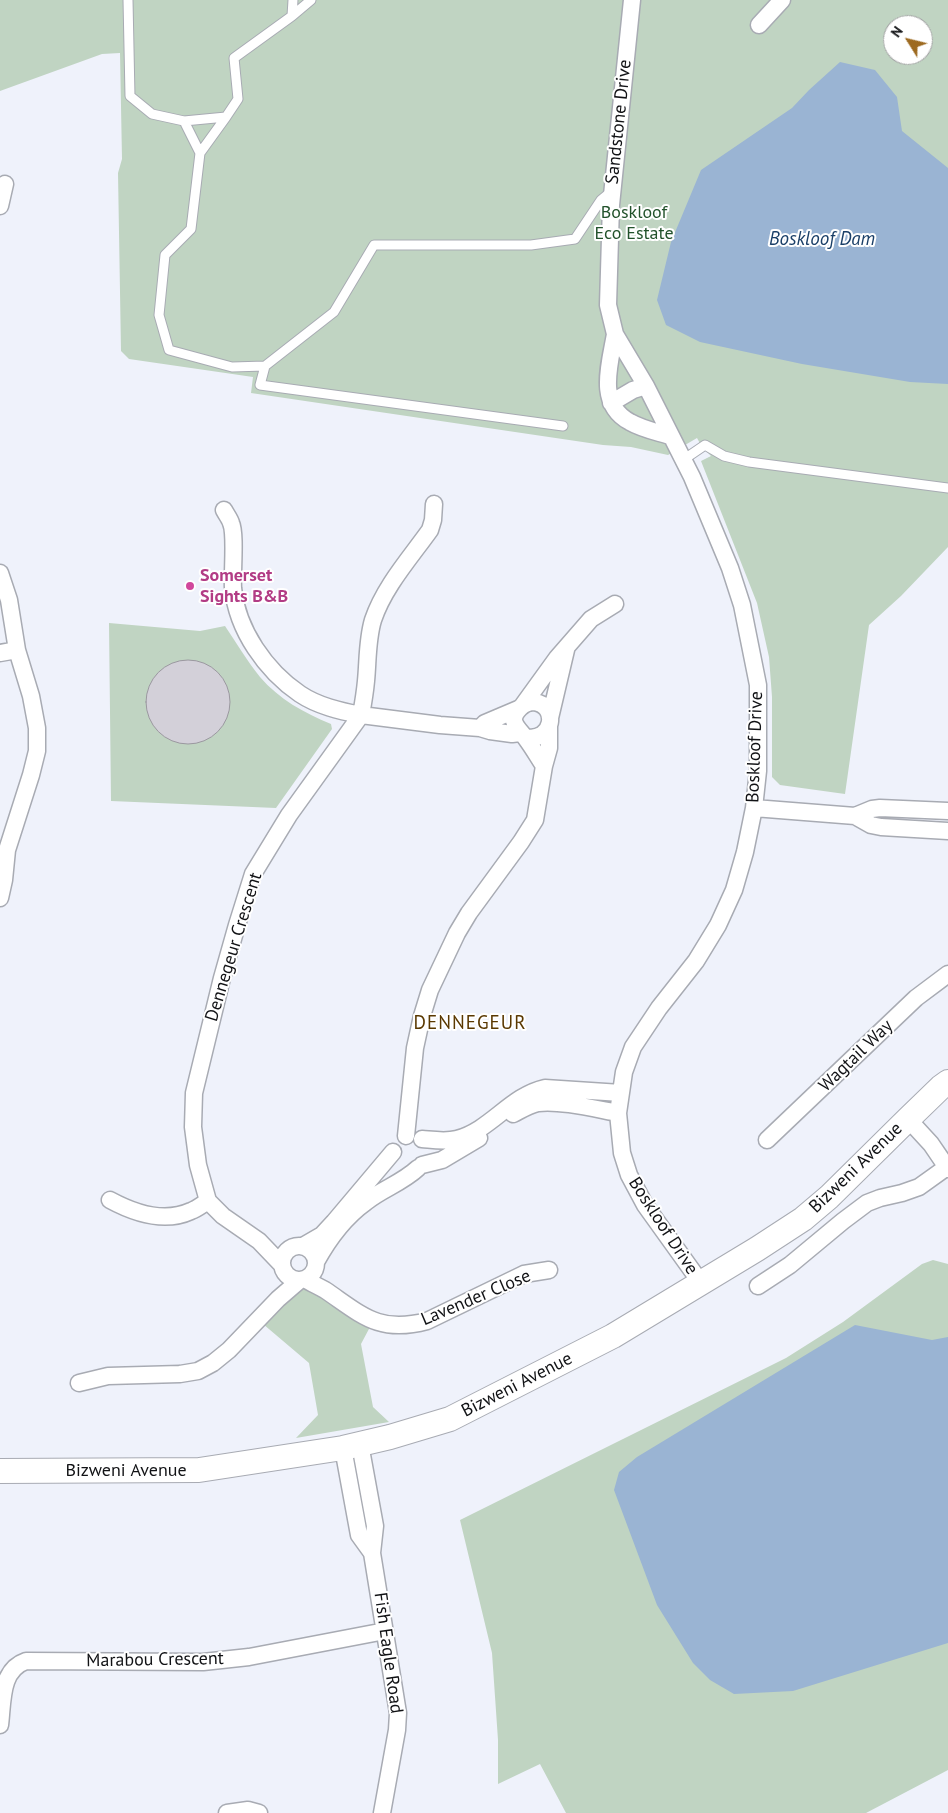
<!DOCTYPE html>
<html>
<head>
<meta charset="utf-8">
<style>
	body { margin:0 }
	#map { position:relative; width:948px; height:1813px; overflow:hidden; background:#eff2fb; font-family:"PT Sans",sans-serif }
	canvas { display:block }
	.north { position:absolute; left:883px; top:15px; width:50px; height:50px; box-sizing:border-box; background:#fff; border:1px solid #a0a0a1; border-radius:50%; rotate:306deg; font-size:14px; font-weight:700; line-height:20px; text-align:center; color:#111215 }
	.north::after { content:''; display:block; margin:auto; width:18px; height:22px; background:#9d6a20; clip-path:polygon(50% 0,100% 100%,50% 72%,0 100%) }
</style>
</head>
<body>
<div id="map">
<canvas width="948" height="1813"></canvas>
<div class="north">N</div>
</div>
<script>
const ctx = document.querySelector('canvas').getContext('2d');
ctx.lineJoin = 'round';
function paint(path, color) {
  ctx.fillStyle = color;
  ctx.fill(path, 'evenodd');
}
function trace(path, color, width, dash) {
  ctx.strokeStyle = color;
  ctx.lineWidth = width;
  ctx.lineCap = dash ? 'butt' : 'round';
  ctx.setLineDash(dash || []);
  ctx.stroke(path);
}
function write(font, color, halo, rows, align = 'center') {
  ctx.font = font + ' "PT Sans",sans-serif';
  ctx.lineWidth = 4;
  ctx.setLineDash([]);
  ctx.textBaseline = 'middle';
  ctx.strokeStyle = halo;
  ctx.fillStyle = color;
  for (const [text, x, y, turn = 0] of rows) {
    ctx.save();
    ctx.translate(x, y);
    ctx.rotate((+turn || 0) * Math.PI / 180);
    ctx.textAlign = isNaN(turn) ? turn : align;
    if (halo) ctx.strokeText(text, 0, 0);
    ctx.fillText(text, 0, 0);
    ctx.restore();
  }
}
const green = new Path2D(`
	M 0,0 L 948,0 L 948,547 L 901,596 L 869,625 L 845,794 L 780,785 L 772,777 L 772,697 L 769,657 L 757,603 L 701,461 L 711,456 L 702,447 L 697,438 L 668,455 L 631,447 L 603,445 L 251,393 L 253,377 L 129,359 L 121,351 L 118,173 L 122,159 L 120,53 L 102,54 L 0,91 ZM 893,25 L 923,25 L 923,55 L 893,55 Z
	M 109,623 L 200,631 L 225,626 C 236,642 247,661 260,677 C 279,699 304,713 331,724 L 332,729 L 276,808 L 111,801 Z
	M 933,1260 L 948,1264 L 948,1770 L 866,1813 L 566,1813 L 540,1764 L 498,1784 L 498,1740 L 492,1653 L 460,1520 L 786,1358 L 843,1322 L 922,1264 Z
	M 305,1288 L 311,1289 L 370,1327 L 361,1344 L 373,1407 L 389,1422 L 296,1438 L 318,1415 L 309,1363 L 263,1324 L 298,1289 Z`);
const water = new Path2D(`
	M 840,62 L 875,70 L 897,97 L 902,131 L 948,168 L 948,384 L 910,382 L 802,364 L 700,342 L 666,325 L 657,300 L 671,242 L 701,170 L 792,108 L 809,90 Z
	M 855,1325 L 932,1340 L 948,1337 L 948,1643 L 793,1691 L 734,1694 L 710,1680 L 693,1663 L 657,1605 L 614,1490 L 619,1472 L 637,1457 Z`);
const building = new Path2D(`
	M146 702a42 42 0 1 1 84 0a42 42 0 1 1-84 0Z`);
const lane = new Path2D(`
	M 128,0 L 130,96 L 152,114 L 184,121 L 226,117 L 200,153 L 184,121
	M 292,16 L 311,0
	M 226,117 L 238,99 L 234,58 L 292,16 L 293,0
	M 200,153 L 191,229 L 165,255 L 159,315 L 169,350 L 232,367 L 265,366 L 334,312 L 374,245 L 531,245 L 575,239 L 601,200 L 612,191
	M 265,366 L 260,385 L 563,426
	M 683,460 L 705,445 L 724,456 L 749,462 L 948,488`);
const street = new Path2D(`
	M 632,0 L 611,205 L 608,305 L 615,334 L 646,386 L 692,477 L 730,568 L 742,605 L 758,685 L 758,771 L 754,808 L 745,852 L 734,890 L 718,925 L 696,961 L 659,1008 L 633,1047 L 624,1072 L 618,1113 L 622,1153 L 629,1175 L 645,1205 L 701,1283
	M 759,25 L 782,0
	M 0,206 L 5,184
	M 615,334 C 610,364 596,404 630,422 C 642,429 657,432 670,436
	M 611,403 L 633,390 L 646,386
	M 224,510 C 226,514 230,519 231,523 C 236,534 232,573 233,588 C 237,630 266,671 300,694 C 318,706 340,711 361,715 C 363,704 365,692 366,681 C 368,661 367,640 373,620 C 384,587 410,558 430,530 L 433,520 L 434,504
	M 0,573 L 9,600 L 17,650 L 31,696 L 37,728 L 37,751 L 31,775 L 7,850 L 4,880 L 0,898
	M 0,653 L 17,650
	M 523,705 L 557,658 L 591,619 L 615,604
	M 550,718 L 566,650
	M 480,728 L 485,723 L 518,709
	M 525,737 C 554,743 559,705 534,702 C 529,702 524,704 520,708 C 506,722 520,729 527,740 C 533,748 538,757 544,766
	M 754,808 L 855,816 L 871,825 L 881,827 L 948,831
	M 855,816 L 872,809 L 880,808 L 948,811
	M 513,1114 C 521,1110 529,1105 538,1103 C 559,1100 596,1109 618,1113
	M 908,1119 L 931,1144 L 948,1169
	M 406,1136 L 415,1048 L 422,1016 L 430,990 L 457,933 L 469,913 L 521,842 L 535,820 L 544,766 L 549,748 L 549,726
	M 422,1139 C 434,1140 446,1142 457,1139 C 491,1130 510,1096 545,1088 L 621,1093
	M 767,1140 L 916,998 L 948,974
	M 422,1165 L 442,1160 L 479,1138
	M 110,1200 C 134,1213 165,1223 191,1211 C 197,1209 203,1204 208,1201
	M282 1263a17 17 0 1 1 34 0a17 17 0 1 1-34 0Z
	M 303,1246 L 322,1235 L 334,1222 L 393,1152
	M 316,1262 C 328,1240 345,1217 366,1202 C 382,1189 402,1183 418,1168
	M 281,1264 L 259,1241 L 223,1216 L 208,1201 L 198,1165 L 193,1127 L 194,1093 L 222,978 L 237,925 L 253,874 L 289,815 L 361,715 L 440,725 L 480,728 L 490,731 L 512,734 L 520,733
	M 305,1279 C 311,1283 318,1286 325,1290 C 362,1315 379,1334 427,1321 L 524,1274 L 549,1270
	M 758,1286 L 790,1265 L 843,1221 L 867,1203 L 880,1198 L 902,1193 L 919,1187 L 947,1167
	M 79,1383 L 108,1376 L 180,1374 L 198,1371 L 213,1363 L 229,1350 L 278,1299 L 300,1280
	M 360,1444 L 375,1526 L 372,1553 L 398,1713 L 397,1730 L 382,1813
	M 343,1448 L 359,1535 L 372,1553
	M 0,1725 C 3,1702 0,1670 26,1661 L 203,1662 L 249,1657 L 385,1631
	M 227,1813 L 248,1810 L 259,1813`);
const secondary = new Path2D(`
	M 0,1471 L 199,1470 L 343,1448 L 390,1437 L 450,1419 L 613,1336 L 757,1249 L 803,1219 L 829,1197 L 908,1119 L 941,1087 L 948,1082`);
const markers = [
	[190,586,5,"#d1479c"]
];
const streetNames = [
	["Sandstone Drive",619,122,-84],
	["Boskloof Drive",755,747,-88],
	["Dennegeur Crescent",234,947,-73],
	["Wagtail Way",856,1056,-44],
	["Bizweni Avenue",856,1168,-44],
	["Boskloof Drive",663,1226,57],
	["Lavender Close",476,1298,-23],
	["Bizweni Avenue",517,1385,-27],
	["Bizweni Avenue",126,1471],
	["Fish Eagle Road",388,1653,82],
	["Marabou Crescent",155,1660,-1]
];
const parkNames = [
	["Boskloof",634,213],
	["Eco Estate",634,234]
];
const hotelNames = [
	["Somerset",200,576],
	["Sights B&B",200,597]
];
const waterNames = [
	["Boskloof Dam",822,240]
];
const neighbourhoodNames = [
	["DENNEGEUR",470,1024]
];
paint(green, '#c0d4c2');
paint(water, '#9ab4d3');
paint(building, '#d3d0d9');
trace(building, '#9b98a0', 1);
trace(lane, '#a8abb3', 11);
trace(street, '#a8abb3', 19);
trace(secondary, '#a8abb3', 26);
trace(lane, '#fff', 9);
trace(street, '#fff', 16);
trace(secondary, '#fff', 24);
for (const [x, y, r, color] of markers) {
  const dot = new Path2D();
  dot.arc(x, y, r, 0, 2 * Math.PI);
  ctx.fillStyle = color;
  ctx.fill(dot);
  trace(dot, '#fff', 2);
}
write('18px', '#111215', '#fff', streetNames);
write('18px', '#22522b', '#fff', parkNames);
write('bold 18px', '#b23c85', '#fff', hotelNames, 'left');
write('italic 19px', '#1a3f68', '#fff', waterNames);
ctx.letterSpacing = '1px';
write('19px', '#5a3800', '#fff', neighbourhoodNames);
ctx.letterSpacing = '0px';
</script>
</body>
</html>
